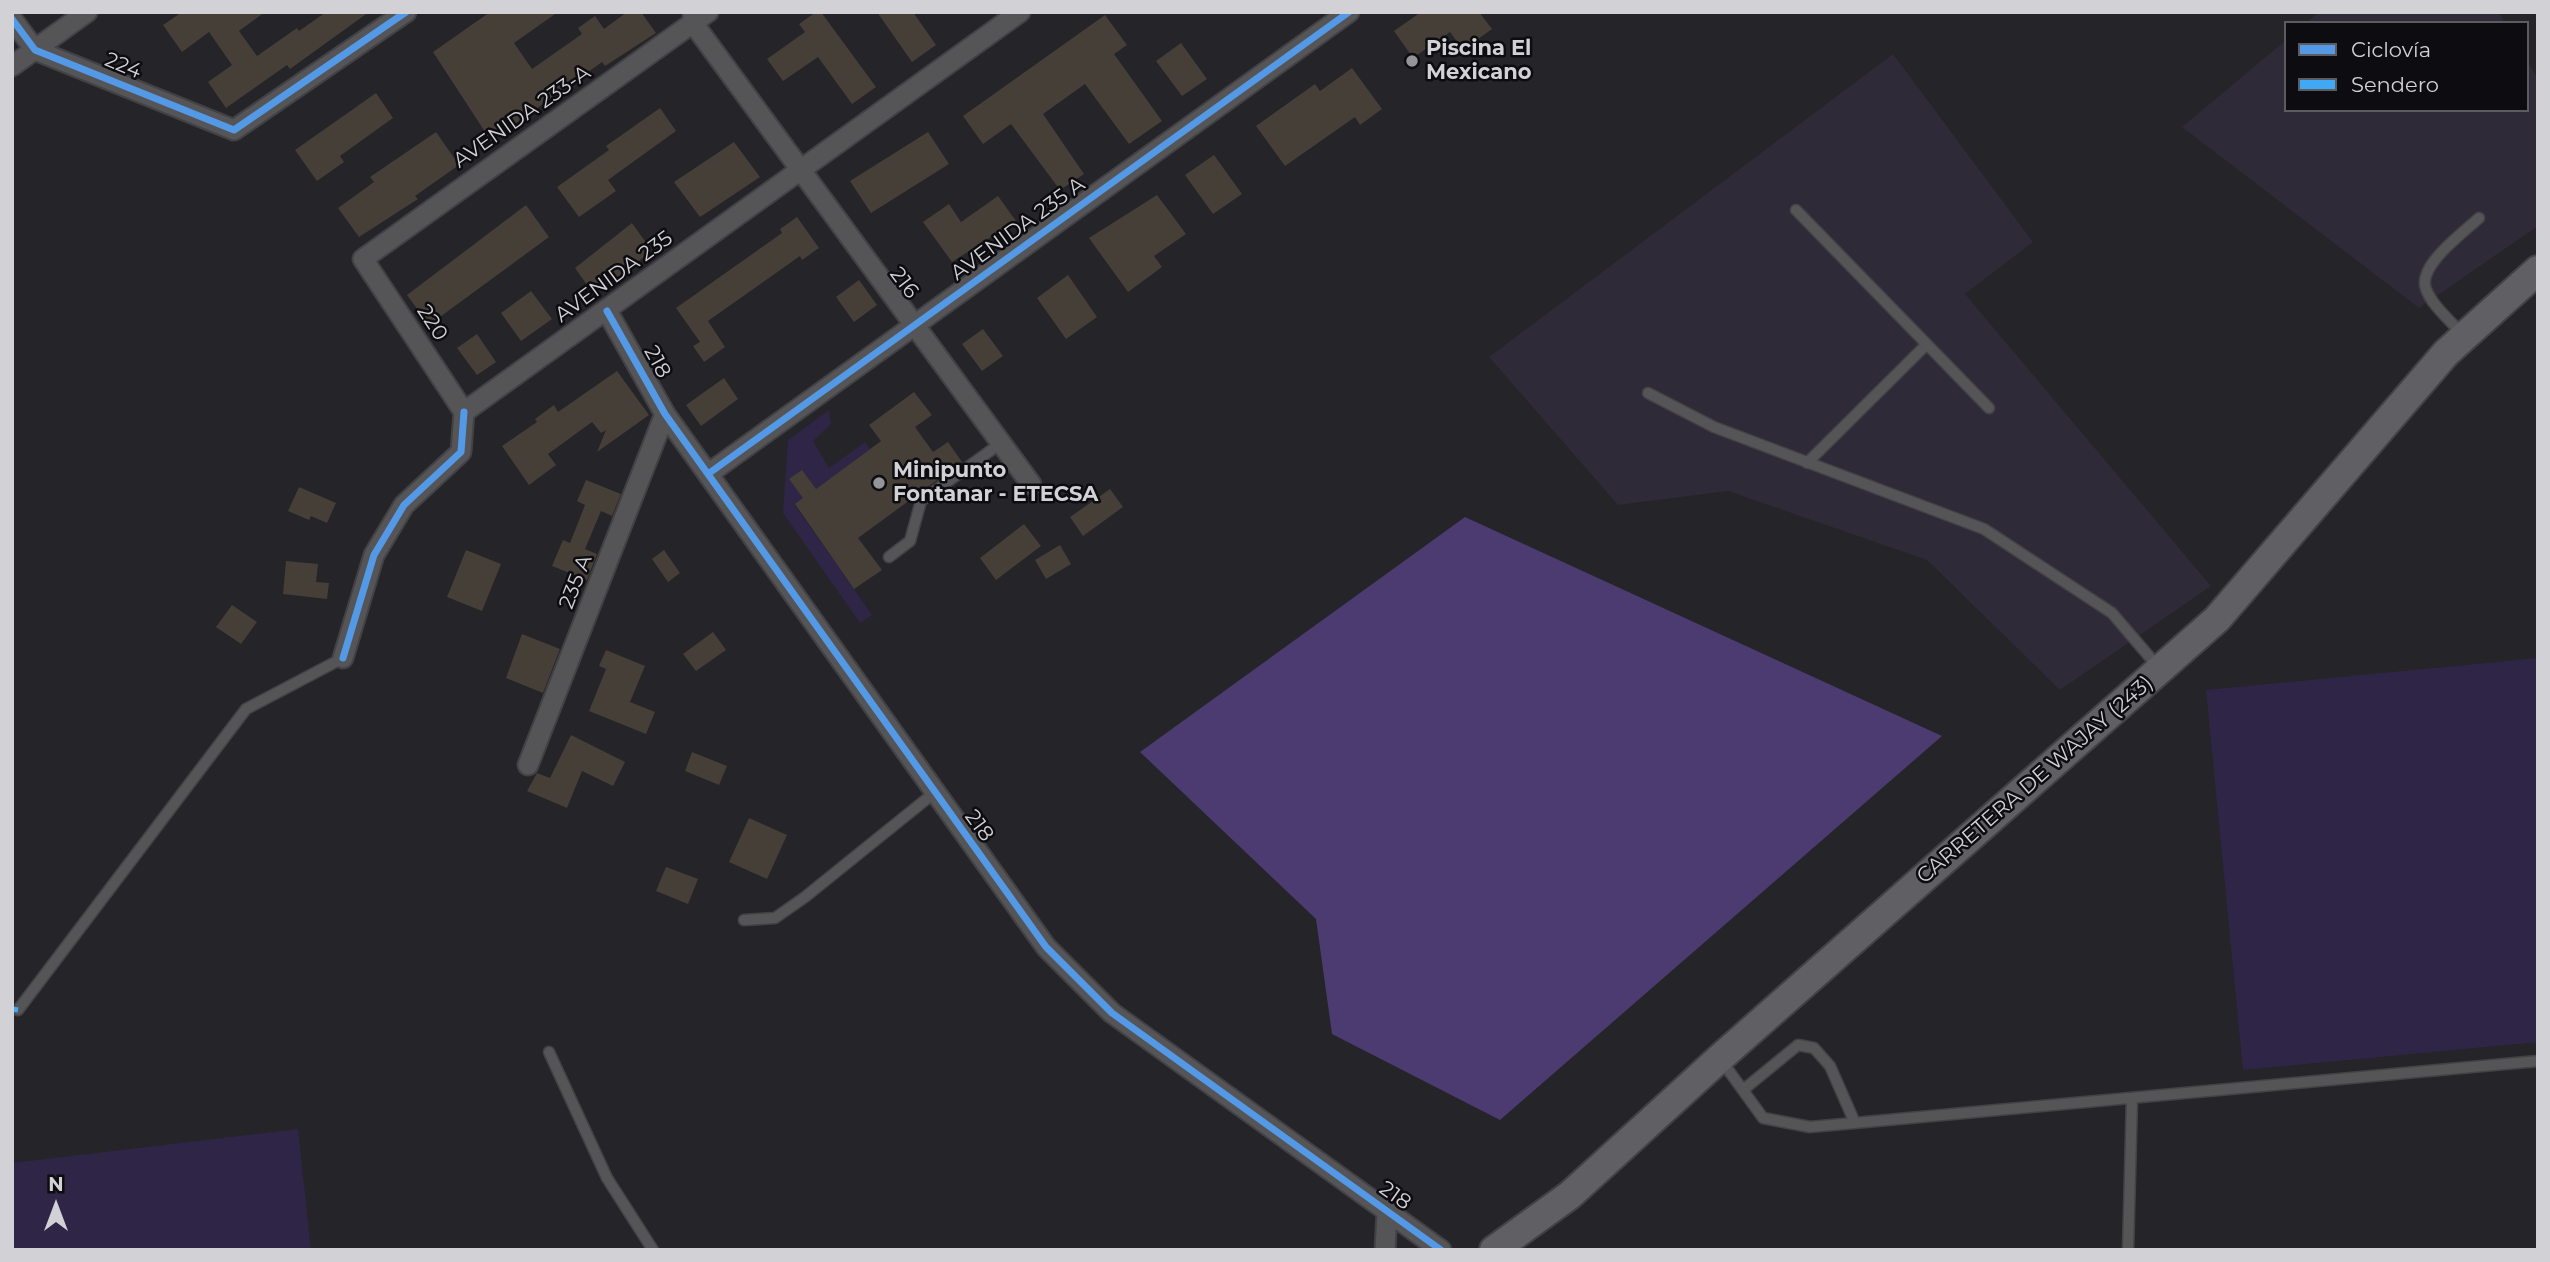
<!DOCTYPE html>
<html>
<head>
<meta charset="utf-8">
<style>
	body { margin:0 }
	#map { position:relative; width:2550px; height:1262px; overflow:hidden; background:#252428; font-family:Montserrat,sans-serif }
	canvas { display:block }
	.frame { position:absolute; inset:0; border:14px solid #d2d1d6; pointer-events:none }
	.legend { position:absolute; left:2284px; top:21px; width:245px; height:91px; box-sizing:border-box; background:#0d0c10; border:2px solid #5c5b5f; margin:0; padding:9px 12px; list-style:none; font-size:21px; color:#d2d1d6 }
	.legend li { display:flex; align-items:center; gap:14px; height:35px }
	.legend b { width:35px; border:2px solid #5c5b5f }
	.north { position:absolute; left:21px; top:1171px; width:70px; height:70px; -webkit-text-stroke:5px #0d0c10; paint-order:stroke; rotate:0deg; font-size:19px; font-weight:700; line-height:28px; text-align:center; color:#d2d1d6 }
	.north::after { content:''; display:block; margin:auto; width:24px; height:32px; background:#d2d1d6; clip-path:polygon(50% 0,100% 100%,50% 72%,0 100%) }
</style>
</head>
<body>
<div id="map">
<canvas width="2550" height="1262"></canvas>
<div class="frame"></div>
<ul class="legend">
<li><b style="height:9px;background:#5399e6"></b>Ciclovía</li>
<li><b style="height:9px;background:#3fa9f5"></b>Sendero</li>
</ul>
<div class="north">N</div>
</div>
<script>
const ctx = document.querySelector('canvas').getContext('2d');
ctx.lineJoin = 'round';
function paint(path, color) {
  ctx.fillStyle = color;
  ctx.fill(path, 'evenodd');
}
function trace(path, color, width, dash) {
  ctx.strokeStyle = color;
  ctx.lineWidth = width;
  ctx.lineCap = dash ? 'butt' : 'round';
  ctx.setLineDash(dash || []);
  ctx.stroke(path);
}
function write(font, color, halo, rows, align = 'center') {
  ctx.font = font + ' Montserrat,sans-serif';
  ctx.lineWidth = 5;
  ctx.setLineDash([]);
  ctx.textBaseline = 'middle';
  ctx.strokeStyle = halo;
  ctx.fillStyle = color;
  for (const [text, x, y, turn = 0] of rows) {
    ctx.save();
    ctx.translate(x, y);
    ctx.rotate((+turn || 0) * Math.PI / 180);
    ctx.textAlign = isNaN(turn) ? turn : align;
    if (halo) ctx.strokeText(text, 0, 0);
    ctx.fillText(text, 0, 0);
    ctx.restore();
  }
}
const built = new Path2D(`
	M 2319,12 L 2499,12 L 2505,23 L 2306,23 Z
	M 2286,40 L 2286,110 L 2527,110 L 2527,61 L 2538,79 L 2538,226 L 2419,308 L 2182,127 Z
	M 1893,54 L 2033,242 L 1965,294 L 2211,586 L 2060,690 L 1927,560 L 1728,491 L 1618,505 L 1489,357 Z`);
const green = new Path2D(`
	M 829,410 L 831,424 L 813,441 L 829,468 L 865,442 L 870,449 L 795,505 L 872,615 L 860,623 L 783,513 L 788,440 Z
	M 2538,658 L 2538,1042 L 2243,1070 L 2206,690 Z
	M 298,1129 L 311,1250 L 12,1250 L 12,1163 Z`);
const forest = new Path2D(`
	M 1465,517 L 1942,736 L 1500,1120 L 1332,1034 L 1316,919 L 1140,752 Z`);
const building = new Path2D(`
	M 182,12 L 265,12 L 239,31 L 257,56 L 297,28 L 299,31 L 326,12 L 369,12 L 290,69 L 287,65 L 226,108 L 208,82 L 232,65 L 209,32 L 182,52 L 163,25 Z
	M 490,12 L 558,12 L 514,43 L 532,69 L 582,34 L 578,28 L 595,16 L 604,29 L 627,12 L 641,12 L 656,33 L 605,66 L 602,62 L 491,141 L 433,52 Z
	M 816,12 L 821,12 L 876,87 L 852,104 L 818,57 L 783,81 L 767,59 L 805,32 L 799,24 Z
	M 877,12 L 913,12 L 936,45 L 912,62 Z
	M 1421,12 L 1479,12 L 1492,29 L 1463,50 L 1450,32 L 1413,58 L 1394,31 Z
	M 1105,15 L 1127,45 L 1114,54 L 1162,121 L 1129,144 L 1085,84 L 1043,114 L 1084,174 L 1060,190 L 1011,124 L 983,144 L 963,116 Z
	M 1181,43 L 1207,79 L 1182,96 L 1156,61 Z
	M 1352,68 L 1382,109 L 1360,125 L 1355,117 L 1285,166 L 1256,126 L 1315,84 L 1320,91 Z
	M 376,93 L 393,118 L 340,156 L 344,162 L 317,181 L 295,150 Z
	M 660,108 L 676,131 L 608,180 L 616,191 L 579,217 L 557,187 L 609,150 L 606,146 Z
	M 436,132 L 459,165 L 415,196 L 418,199 L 359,237 L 338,208 L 374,182 L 370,177 Z
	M 928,132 L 949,164 L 871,213 L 850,181 Z
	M 734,142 L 760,177 L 700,217 L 674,182 Z
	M 1214,155 L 1242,194 L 1213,214 L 1185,175 Z
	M 1157,195 L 1186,234 L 1154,256 L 1162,267 L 1128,292 L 1089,238 Z
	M 998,196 L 1016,221 L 952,262 L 923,222 L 949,204 L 961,222 Z
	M 526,205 L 549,237 L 429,325 L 407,295 Z
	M 797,217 L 819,248 L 802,260 L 800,256 L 708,321 L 725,347 L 704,362 L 693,346 L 700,342 L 676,308 L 782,233 L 780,229 Z
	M 632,223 L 652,251 L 594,295 L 575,268 Z
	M 1068,275 L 1097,317 L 1066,339 L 1037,298 Z
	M 859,280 L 877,305 L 854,322 L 836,297 Z
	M 531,291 L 552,319 L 521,341 L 501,313 Z
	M 983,329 L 1003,356 L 982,371 L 962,344 Z
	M 477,334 L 496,362 L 477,375 L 457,348 Z
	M 617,371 L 649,415 L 597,452 L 606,430 L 601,433 L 592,422 L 548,454 L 556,465 L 529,485 L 502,446 L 537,422 L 535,419 L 554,405 L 558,412 Z
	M 724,378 L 738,399 L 701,426 L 686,405 Z
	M 914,392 L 932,415 L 915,427 L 933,452 L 948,442 L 962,462 L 858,538 L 882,570 L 854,589 L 795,504 L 803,498 L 789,479 L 802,470 L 816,489 L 881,441 L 869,425 Z
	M 586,480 L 621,494 L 612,516 L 601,511 L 585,549 L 597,554 L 587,580 L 552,566 L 563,540 L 570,543 L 585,505 L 577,501 Z
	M 299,487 L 336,503 L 327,523 L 311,516 L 309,520 L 288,511 Z
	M 1110,489 L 1123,507 L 1083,536 L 1070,517 Z
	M 1024,524 L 1041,546 L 996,580 L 980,558 Z
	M 1060,545 L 1071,564 L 1046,579 L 1035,560 Z
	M 466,550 L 501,564 L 482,611 L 447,597 Z
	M 664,550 L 680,573 L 668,582 L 652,559 Z
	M 286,561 L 318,564 L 316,582 L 329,583 L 327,599 L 283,594 Z
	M 232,605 L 257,622 L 241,644 L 216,627 Z
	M 713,632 L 726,650 L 696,671 L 683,654 Z
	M 522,634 L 560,649 L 543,693 L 506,678 Z
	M 606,650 L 645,666 L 630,702 L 655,712 L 646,734 L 589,711 L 606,669 L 599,666 Z
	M 571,735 L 625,762 L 613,786 L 582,771 L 567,808 L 527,791 L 537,773 L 550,778 Z
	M 692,752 L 727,766 L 719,785 L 685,771 Z
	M 749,818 L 787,835 L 767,879 L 729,862 Z
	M 666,867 L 698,879 L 688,904 L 656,891 Z`);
const service = new Path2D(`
	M 1796,210 L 1989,408
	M 2464,336 C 2452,322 2432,306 2426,289 C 2417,266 2463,233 2479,218
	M 1648,393 L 1714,427 L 1984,529 L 2112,613 L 2159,668
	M 1807,463 L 1926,345
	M 889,557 L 910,541 L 921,501 L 1001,443
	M 744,920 L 775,918 L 805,897 L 934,793
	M 18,1010 L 246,709 L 343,658
	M 549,1052 L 607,1178 L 653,1250
	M 1721,1060 L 1763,1118 L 1810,1127 L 2538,1061
	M 1743,1090 L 1798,1045 L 1814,1048 L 1830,1066 L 1855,1123
	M 2128,1250 L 2132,1098`);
const minor = new Path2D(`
	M 693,13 L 693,23 L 1031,484
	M 12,19 L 35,50 L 234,130 L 406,12
	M 12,66 L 87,12
	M 607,311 L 665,414 L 1046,947 L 1112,1013 L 1441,1250
	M 464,412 L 1020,12
	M 464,412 L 363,259 L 708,12
	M 708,474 L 1349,12
	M 343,658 L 374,555 L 404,505 L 461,452 L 464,412
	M 528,765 L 665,414
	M 1385,1250 L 1387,1212`);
const secondary = new Path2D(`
	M 1494,1250 L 1570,1195 L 1720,1058 L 2217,619 L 2446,353 L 2538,270`);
const quiet = new Path2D(`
	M 12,1009 L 18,1010`);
const cycleway = new Path2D(`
	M 12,19 L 35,50 L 234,130 L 406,12
	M 607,311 L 665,414 L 1046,947 L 1112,1013 L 1441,1250
	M 708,474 L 1349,12
	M 343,658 L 374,555 L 404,505 L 461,452 L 464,412`);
const markers = [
	[1412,61,7,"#959499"],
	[879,483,7,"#959499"]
];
const poiNames = [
	["Piscina El",1426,49],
	["Mexicano",1426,73],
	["Minipunto",893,471],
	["Fontanar - ETECSA",893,495]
];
const streetNames = [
	["224",123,66,22],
	["AVENIDA 233-A",522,117,-35],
	["AVENIDA 235 A",1018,229,-36],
	["AVENIDA 235",614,277,-36],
	["216",904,283,53],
	["220",432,323,57],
	["218",657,362,61],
	["235 A",576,582,-69],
	["CARRETERA DE WAJAY (243)",2035,780,-41],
	["218",979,826,54],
	["218",1395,1196,35]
];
paint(built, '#2e2a37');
paint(green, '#2f2547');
paint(forest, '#4b3b70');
paint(building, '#453f37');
trace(service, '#424144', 13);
trace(minor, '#424144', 23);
trace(secondary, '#424144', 32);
trace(service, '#555457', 10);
trace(minor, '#555457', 19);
trace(secondary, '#605f64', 28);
trace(quiet, '#3fa9f5', 5, [10, 5]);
trace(cycleway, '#5399e6', 7);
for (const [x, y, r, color] of markers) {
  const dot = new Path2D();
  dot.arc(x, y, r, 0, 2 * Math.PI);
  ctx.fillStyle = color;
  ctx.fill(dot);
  trace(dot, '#0d0c10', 2.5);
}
write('bold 21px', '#d2d1d6', '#0d0c10', poiNames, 'left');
write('21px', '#d2d1d6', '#0d0c10', streetNames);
</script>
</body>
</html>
